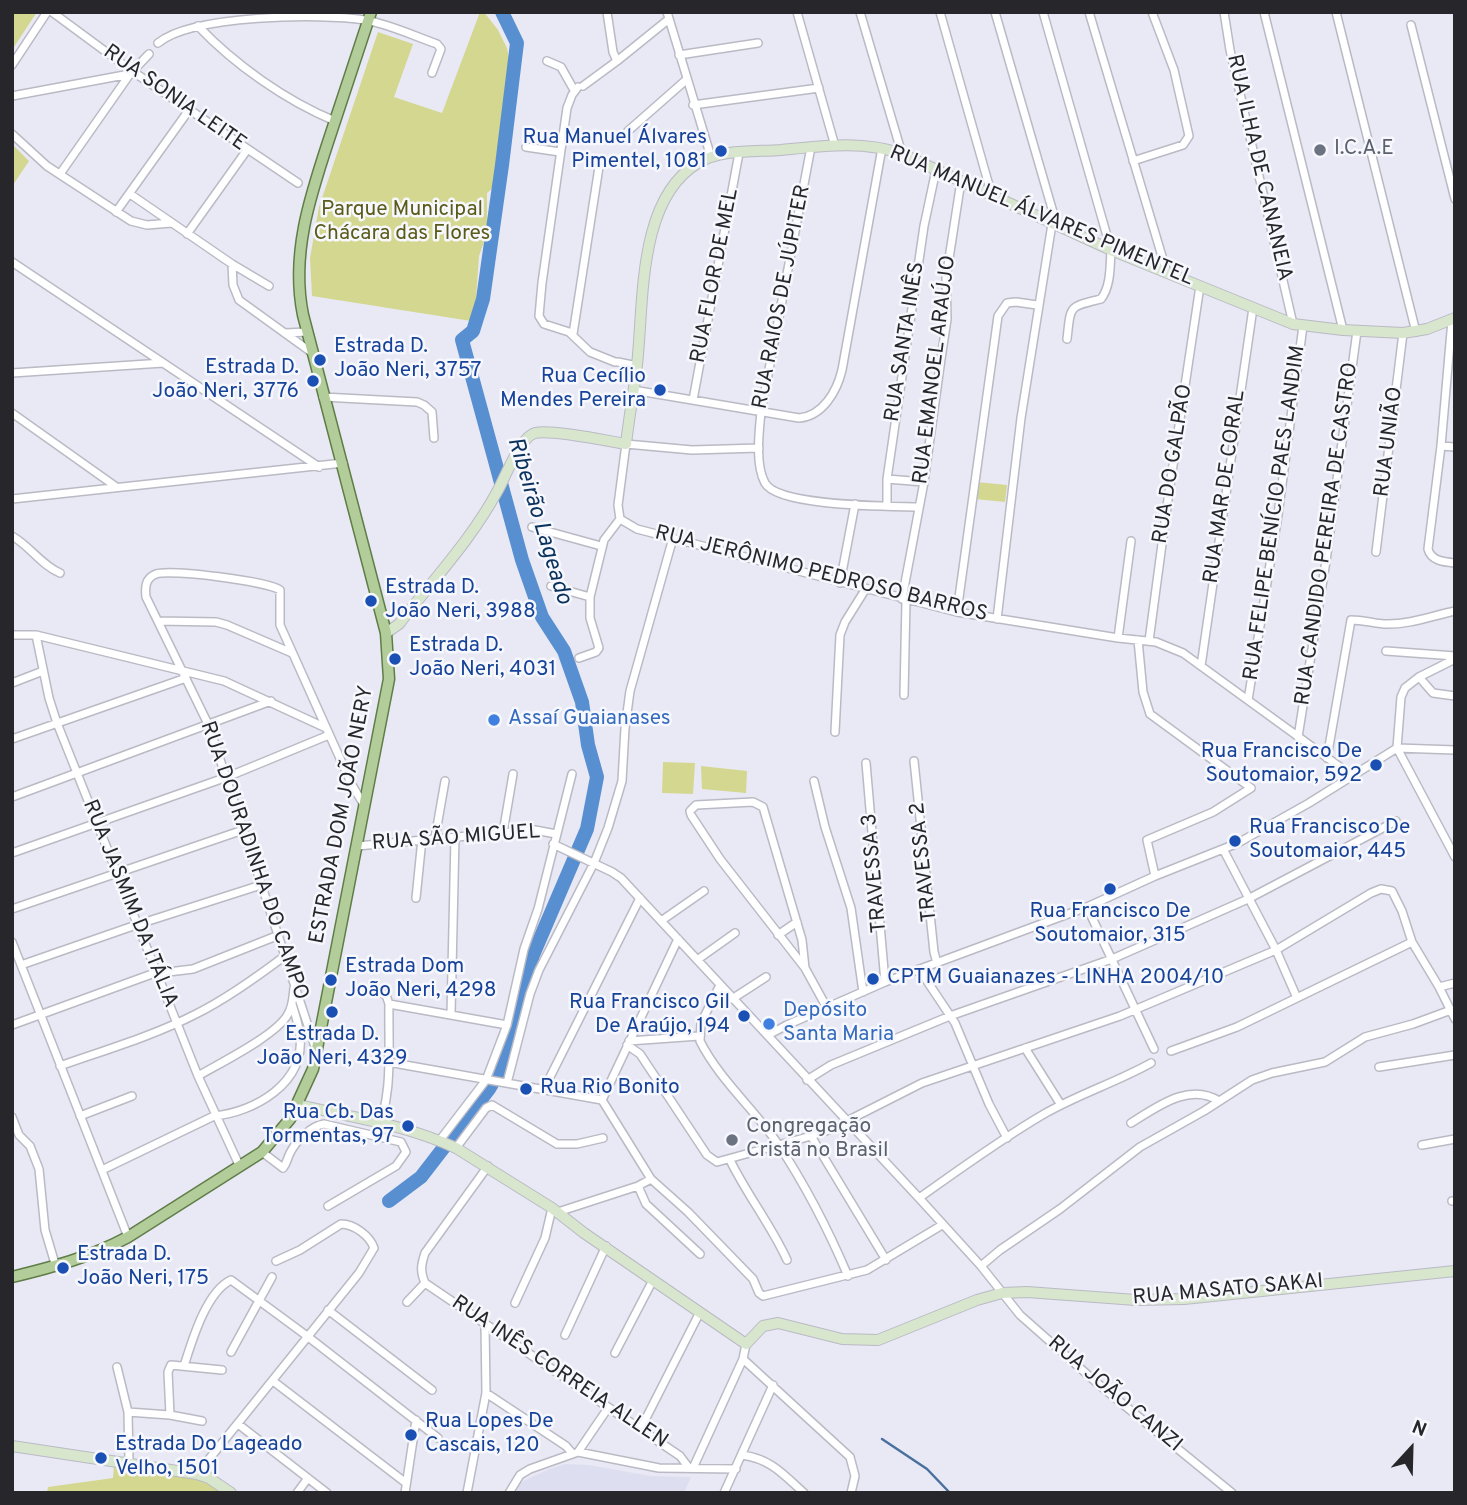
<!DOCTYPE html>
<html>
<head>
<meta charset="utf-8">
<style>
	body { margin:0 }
	#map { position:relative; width:1467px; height:1505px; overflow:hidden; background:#e9e9f5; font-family:Overpass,sans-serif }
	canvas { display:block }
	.frame { position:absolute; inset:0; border:14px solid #27272b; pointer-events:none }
	.north { position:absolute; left:1376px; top:1414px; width:70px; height:70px; -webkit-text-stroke:5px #f7f7fe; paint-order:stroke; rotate:22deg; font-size:19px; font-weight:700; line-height:28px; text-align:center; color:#27272b }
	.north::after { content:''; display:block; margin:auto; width:24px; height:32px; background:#27272b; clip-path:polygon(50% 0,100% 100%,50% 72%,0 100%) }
</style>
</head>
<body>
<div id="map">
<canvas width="1467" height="1505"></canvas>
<div class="frame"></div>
<div class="north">N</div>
</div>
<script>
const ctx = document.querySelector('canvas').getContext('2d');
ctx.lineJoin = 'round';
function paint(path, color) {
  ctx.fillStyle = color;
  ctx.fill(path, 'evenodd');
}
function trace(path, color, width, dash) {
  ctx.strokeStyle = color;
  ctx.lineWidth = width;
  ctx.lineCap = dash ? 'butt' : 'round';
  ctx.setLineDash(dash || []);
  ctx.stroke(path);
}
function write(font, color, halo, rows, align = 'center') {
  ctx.font = font + ' Overpass,sans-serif';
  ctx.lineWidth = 5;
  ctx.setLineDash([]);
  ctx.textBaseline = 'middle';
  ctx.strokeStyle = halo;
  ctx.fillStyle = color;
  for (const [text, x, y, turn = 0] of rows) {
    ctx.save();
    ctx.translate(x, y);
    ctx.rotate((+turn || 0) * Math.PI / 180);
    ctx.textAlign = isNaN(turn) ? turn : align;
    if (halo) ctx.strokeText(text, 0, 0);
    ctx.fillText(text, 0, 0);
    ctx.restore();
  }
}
const built = new Path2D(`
	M 565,1464 L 589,1465 L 651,1476 L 691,1477 L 684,1493 L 516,1493 L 519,1483 L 549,1469 Z`);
const green = new Path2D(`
	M 12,12 L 37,12 L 12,50 Z
	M 480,12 L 484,12 L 498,30 L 507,48 L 510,63 L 509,83 L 499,148 L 502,163 L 498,175 L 499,183 L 487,193 L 487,233 L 479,256 L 476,299 L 471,321 L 312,296 L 310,258 L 319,207 L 378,32 L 413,44 L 394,97 L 442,113 Z
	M 12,144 L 29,161 L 13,185 L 12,185 Z
	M 977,482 L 1007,485 L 1005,502 L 975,499 Z
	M 663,762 L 695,763 L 693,794 L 662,793 Z
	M 701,766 L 747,771 L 746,793 L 702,789 Z
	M 114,1465 C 149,1470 194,1472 224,1493 L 47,1493 L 48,1487 L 113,1478 Z`);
const stream = new Path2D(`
	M 882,1439 L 927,1469 L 950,1493`);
const river = new Path2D(`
	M 389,1201 L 421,1177 L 489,1089 L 502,1067 L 533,955 L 587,829 L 597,777 L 588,745 L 582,702 L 564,651 L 542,617 L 522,560 L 462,340 L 473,331 L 483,299 L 502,165 L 517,43 L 502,12`);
const street = new Path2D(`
	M 52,12 L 132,71 L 298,183
	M 607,12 L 613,52 L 617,61
	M 667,12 L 711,157
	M 797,12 L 835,146
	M 860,12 L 902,154
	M 940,12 L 992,196
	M 995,12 L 1057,226
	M 1043,12 L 1111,250 C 1110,266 1111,286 1101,299 C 1068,307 1071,305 1067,339
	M 1089,12 L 1167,273
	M 1224,12 L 1230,50 L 1293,324
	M 1264,12 L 1343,330
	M 1336,12 L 1416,332
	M 1411,25 L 1455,199
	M 198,26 C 234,64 286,101 335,121
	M 158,43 C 192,15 320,13 365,20 C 389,24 414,36 437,44 L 441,49 L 432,73
	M 679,55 L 758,43
	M 547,61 L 561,67 L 574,90
	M 12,65 L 47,12
	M 583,86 L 617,61 L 669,19
	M 578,87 L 572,95 L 567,108 L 542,283 L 539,316 L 544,324 L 569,332 L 590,352 L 615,362
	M 12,96 L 130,74
	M 693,105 L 819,88
	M 628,131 L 686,80
	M 12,134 L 47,166 L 131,221 L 147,225 L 171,223
	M 526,147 L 560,152
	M 811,147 L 761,412 C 759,432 755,465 765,483 C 778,507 892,506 919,507
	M 1133,161 L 1183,145 L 1189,136 L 1174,70 L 1152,12
	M 60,174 L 130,74 L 149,54
	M 130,194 L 232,264 L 269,286
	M 116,212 L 189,110
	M 187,234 L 247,150
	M 12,262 L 319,467
	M 232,264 L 233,285 L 239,300 L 311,352
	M 1452,320 L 1441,446 L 1428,549 C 1431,561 1444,562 1455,563
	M 285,333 L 307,332
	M 573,334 L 599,167
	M 618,362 L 637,366
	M 12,373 L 163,363
	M 633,390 L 799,418 C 823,416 837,391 842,370 L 882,148
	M 323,397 L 417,402 L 424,405 L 432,412 L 434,438
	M 693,400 L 739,153
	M 12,413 L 115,486
	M 1441,446 L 1455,447
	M 924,482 L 887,479 L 924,226 L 936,170
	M 12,499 L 343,463
	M 887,506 L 887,479
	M 620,519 L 637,529 L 957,612 L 1118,638 L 1156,642 L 1183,653 L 1351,775
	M 620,519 L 618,505 L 626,444 L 692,450 L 759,448
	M 532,527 L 601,546
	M 12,536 C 30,546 41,565 60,573
	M 1376,552 L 1403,333
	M 840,583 L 855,504
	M 551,586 L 590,597
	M 902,599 L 924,482 L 941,359 L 947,319 L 946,278 L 961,181
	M 957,612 L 998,316 L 1007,303 L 1016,302 L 1037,305
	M 997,619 L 1021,418 L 1052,224
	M 158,621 L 216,622 L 227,625 L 292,653
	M 12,635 L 36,635 L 224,681 L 326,728
	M 36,635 L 49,698 L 57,723 L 198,1076 L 240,1167
	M 1118,638 L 1131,541
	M 1138,640 L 1143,692 L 1150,714 L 1251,788 L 1213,812 L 1147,840 L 1155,876
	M 1149,641 L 1169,492 L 1200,286
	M 1386,651 L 1455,656
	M 579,658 L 596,652 L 599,648 L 590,618 L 590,597 L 604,540 L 620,519
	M 1455,659 L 1419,677 L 1405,688 L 1401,697 L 1397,748 L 1455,857
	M 1201,666 L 1253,308
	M 1419,677 L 1433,693 L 1455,696
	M 12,683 L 43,671
	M 904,695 L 906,600
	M 1248,700 L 1278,515 L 1303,326
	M 835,732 L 840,635 L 845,622 L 865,590
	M 1298,737 L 1326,561 L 1357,331
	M 12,739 L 186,678
	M 1327,758 L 1351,620 C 1362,620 1373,623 1384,624 C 1409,625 1431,616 1455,611
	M 914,761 L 934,952 L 937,963
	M 866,763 L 885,982
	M 814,781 L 825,827 L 851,908 L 863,992
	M 12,797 L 271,701
	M 503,833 L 513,774
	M 435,838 L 445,781
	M 553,844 L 612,872 L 621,878 L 919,1198 L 981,1266 L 1020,1315 L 1097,1383 L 1232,1493
	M 357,846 L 535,830 L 556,834
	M 1223,849 L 1276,950 L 1297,998
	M 12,853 L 227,777 L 329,735
	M 416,898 L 422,839
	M 1087,907 L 1154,1049
	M 12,909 L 243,830
	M 661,921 L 704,891
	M 778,935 L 797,922
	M 12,942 L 128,1237
	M 697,960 L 735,933
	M 21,965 L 136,925 L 261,885
	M 805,968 L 802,940 L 763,807 L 753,802 L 696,805 L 690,811 L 691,815 L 720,859 L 805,968 L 827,1008
	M 919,969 L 955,1023 L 989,1104 L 1007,1138
	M 720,985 L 701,1023 L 700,1041 C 719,1079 754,1109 778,1144 C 806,1186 828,1229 848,1276
	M 1439,987 L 1455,983
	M 383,994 L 386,995 L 389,1004 L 507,1025
	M 732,999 L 766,977
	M 451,1014 L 455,837
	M 12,1025 L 152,974 L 193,969 L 279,935
	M 768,1035 L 787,1025 L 885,982 L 1087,907 L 1155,876 L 1238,843 L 1309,803 L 1397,748 L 1455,750
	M 629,1041 L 699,1036
	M 627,1045 L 640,1054 L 707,1155 L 717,1162 L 811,1136 L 849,1123
	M 1025,1048 L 1061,1105
	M 316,1050 L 209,726 L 146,597 C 145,588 145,578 156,574 C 170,569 267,581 280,590 L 280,625 L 352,785 L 364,805
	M 1171,1051 L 1237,1027 L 1412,942
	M 388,1062 L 602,1100 L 651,1179 L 688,1212 L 753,1279 L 759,1293 L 763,1296 L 867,1270 L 942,1225
	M 60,1066 C 105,1050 153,1036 196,1014 C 228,998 257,977 286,955
	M 1379,1067 L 1455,1055
	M 198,1076 C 220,1063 277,1035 288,1014 C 293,1006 293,997 294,988
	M 807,1080 L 831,1065 L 950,1016 L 1112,959 L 1248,899 L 1396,821
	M 507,1083 L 530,994 L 539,970 L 594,863 L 608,828 L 622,781 L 625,728 L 630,691 L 673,538
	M 544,1089 L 640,898
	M 602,1100 L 678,939
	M 80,1116 L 132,1096
	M 12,1117 L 19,1135 L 30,1146 L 39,1169 L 45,1230 L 56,1267
	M 847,1121 L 922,1083 L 1120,1016 L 1276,950 L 1371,893 L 1381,889 L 1392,891 L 1402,911 L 1412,942 L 1439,987 L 1455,1019
	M 1131,1123 C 1157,1107 1189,1082 1219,1101
	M 375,1136 C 394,1097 388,1047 389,1004
	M 811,1136 L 886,1260
	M 440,1140 L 486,1080 L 507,1025 L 524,949 L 538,909 L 572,774
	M 1422,1145 L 1455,1139
	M 456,1148 L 486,1108 L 492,1105 L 557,1144 L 577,1144 L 603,1138
	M 262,1152 L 283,1168 C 287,1163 287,1159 290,1153 C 296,1141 311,1126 324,1124 L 401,1142 L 406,1152 L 396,1166 L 328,1206
	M 730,1160 C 747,1195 771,1225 787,1260
	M 102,1170 L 214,1116 C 255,1112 305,1083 300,1036 C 299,1025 295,1014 292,1004
	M 638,1186 L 646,1204 L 700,1254
	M 919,1198 C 960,1169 1001,1139 1044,1114 C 1079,1094 1117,1082 1151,1063
	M 1452,1201 L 1455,1201
	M 558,1212 L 638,1186 L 651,1179
	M 981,1266 L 1000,1250 L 1060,1209 L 1140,1147 L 1204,1111 L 1252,1080 L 1272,1073 L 1325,1062 L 1365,1037 L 1413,1024 L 1451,1010
	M 425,1283 L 680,1456 L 689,1468
	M 407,1302 L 425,1283 C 420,1271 421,1265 425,1253 L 488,1166
	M 515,1303 L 545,1238 L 552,1208
	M 328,1310 L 432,1390
	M 565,1335 L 606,1246
	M 231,1352 L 272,1277
	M 615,1353 L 653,1280
	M 743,1359 L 850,1457 L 855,1476 L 851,1493
	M 184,1366 C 192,1341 206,1292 231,1280 L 307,1336 L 438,1438
	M 117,1367 L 128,1412 L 129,1462
	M 273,1381 L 406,1483
	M 486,1393 L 566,1446 L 572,1453
	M 128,1412 L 170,1415 L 202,1421
	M 170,1415 L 168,1372 L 171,1365 L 222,1370
	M 238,1424 L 327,1493
	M 641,1428 L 700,1312
	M 578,1452 L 608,1408
	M 742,1455 C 771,1459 783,1474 804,1493
	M 693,1468 L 743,1359 L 746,1344
	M 197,1474 L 359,1273 L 374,1248 C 370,1236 354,1224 341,1224 L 300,1250 L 276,1261
	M 297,1493 L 308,1478
	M 405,1493 L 416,1420
	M 467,1493 L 486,1393 L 485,1323
	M 509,1493 L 520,1475 L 530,1469 L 578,1452 L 659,1468 L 736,1469
	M 724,1493 L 773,1385`);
const secondary = new Path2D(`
	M 386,633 L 399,624 C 433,580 472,539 498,490 C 506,476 520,437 535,433 C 550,429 608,441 626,444 C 629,417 634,391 637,365 C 644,303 637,199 698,163 C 721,149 755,152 781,150 C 821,146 864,140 902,154 L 1111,250 L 1293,324 L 1343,330 L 1403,333 L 1427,329 L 1455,318
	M 299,1105 C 351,1117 407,1125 456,1148 L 552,1208 L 584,1233 L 746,1344 L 763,1326 L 778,1323 L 842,1339 L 878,1340 L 977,1300 L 1002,1293 L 1027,1292 L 1136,1300 L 1184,1299 L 1455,1271
	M 12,1446 L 197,1474 L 209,1478 L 231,1493`);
const primary = new Path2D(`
	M 12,1277 C 53,1267 91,1257 128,1237 L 262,1152 L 290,1119 L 313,1069 L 389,679 L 386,633 L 303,315 C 290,251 312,191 332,130 C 345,91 358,51 371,12`);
const markers = [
	[1320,150,7,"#6b7280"],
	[721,151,7,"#1a4fb4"],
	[320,360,7,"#1a4fb4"],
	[313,381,7,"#1a4fb4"],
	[660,390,7,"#1a4fb4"],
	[371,601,7,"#1a4fb4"],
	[395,659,7,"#1a4fb4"],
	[494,720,7,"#3f7fe0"],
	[1376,765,7,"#1a4fb4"],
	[1235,841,7,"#1a4fb4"],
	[1110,889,7,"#1a4fb4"],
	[873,979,7,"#1a4fb4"],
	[331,980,7,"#1a4fb4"],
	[332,1012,7,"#1a4fb4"],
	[744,1016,7,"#1a4fb4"],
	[769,1024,7,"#3f7fe0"],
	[526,1089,7,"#1a4fb4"],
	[408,1126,7,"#1a4fb4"],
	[732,1140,7,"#6b7280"],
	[63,1268,7,"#1a4fb4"],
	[411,1435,7,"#1a4fb4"],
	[101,1458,7,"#1a4fb4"]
];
const streetNames = [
	["RUA SONIA LEITE",174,99,35],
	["RUA ILHA DE CANANEIA",1258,168,77],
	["RUA MANUEL ÁLVARES PIMENTEL",1041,217,23],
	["RUA FLOR DE MEL",716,276,-79],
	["RUA RAIOS DE JÚPITER",783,297,-79],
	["RUA SANTA INÊS",906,342,-81],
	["RUA EMANOEL ARAÚJO",936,370,-83],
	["RUA UNIÃO",1390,442,-83],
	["RUA DO GALPÃO",1174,464,-81],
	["RUA MAR DE CORAL",1226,487,-82],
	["RUA FELIPE BENÍCIO PAES LANDIM",1276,513,-82],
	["RUA CANDIDO PEREIRA DE CASTRO",1328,534,-82],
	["RUA JERÔNIMO PEDROSO BARROS",821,575,14],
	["ESTRADA DOM JOÃO NERY",343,815,-79],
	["RUA SÃO MIGUEL",456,839,-4],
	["RUA DOURADINHA DO CAMPO",253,861,71],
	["TRAVESSA 2",925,862,-96],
	["TRAVESSA 3",876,873,-95],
	["RUA JASMIM DA ITÁLIA",129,904,68],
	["RUA MASATO SAKAI",1228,1291,-5],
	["RUA INÊS CORREIA ALLEN",559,1373,34],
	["RUA JOÃO CANZI",1114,1395,40]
];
const transitNames = [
	["Rua Manuel Álvares",707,139,"right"],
	["Pimentel, 1081",707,163,"right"],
	["Estrada D.",334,348],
	["João Neri, 3757",334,372],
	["Estrada D.",299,369,"right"],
	["João Neri, 3776",299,393,"right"],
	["Rua Cecílio",646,378,"right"],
	["Mendes Pereira",646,402,"right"],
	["Estrada D.",385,589],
	["João Neri, 3988",385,613],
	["Estrada D.",409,647],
	["João Neri, 4031",409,671],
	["Rua Francisco De",1362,753,"right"],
	["Soutomaior, 592",1362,777,"right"],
	["Rua Francisco De",1249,829],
	["Soutomaior, 445",1249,853],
	["Rua Francisco De",1110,913,"center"],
	["Soutomaior, 315",1110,937,"center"],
	["Estrada Dom",345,968],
	["João Neri, 4298",345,992],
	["CPTM Guaianazes - LINHA 2004/10",887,979],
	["Rua Francisco Gil",730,1004,"right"],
	["De Araújo, 194",730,1028,"right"],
	["Estrada D.",332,1036,"center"],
	["João Neri, 4329",332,1060,"center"],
	["Rua Rio Bonito",540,1089],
	["Rua Cb. Das",394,1114,"right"],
	["Tormentas, 97",394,1138,"right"],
	["Estrada D.",77,1256],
	["João Neri, 175",77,1280],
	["Rua Lopes De",425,1423],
	["Cascais, 120",425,1447],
	["Estrada Do Lageado",115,1446],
	["Velho, 1501",115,1470]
];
const worshipNames = [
	["I.C.A.E",1334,150],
	["Congregação",746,1128],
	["Cristã no Brasil",746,1152]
];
const parkNames = [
	["Parque Municipal",402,211],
	["Chácara das Flores",402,235]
];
const shopNames = [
	["Assaí Guaianases",508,720],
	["Depósito",783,1012],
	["Santa Maria",783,1036]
];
const waterNames = [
	["Ribeirão Lageado",538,521,73]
];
paint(built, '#dedef1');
paint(green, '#d4d78f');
trace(stream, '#49709e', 2.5);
trace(river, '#588fd0', 14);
trace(street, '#babac5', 10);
trace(secondary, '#babac5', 12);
trace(primary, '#607d48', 13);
trace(street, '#fff', 7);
trace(secondary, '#d8e6cd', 10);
trace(primary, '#b2cd9a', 10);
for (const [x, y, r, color] of markers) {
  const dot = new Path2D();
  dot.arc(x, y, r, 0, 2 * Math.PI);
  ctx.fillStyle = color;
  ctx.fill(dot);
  trace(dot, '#f7f7fe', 2.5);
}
write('21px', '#27272b', '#f7f7fe', streetNames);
write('21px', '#164399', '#f7f7fe', transitNames, 'left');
write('21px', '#5b616d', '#f7f7fe', worshipNames, 'left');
write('21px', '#5b5b19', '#f7f7fe', parkNames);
write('21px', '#366cbe', '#f7f7fe', shopNames, 'left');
write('italic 23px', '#0b325c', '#f7f7fe', waterNames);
</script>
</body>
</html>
